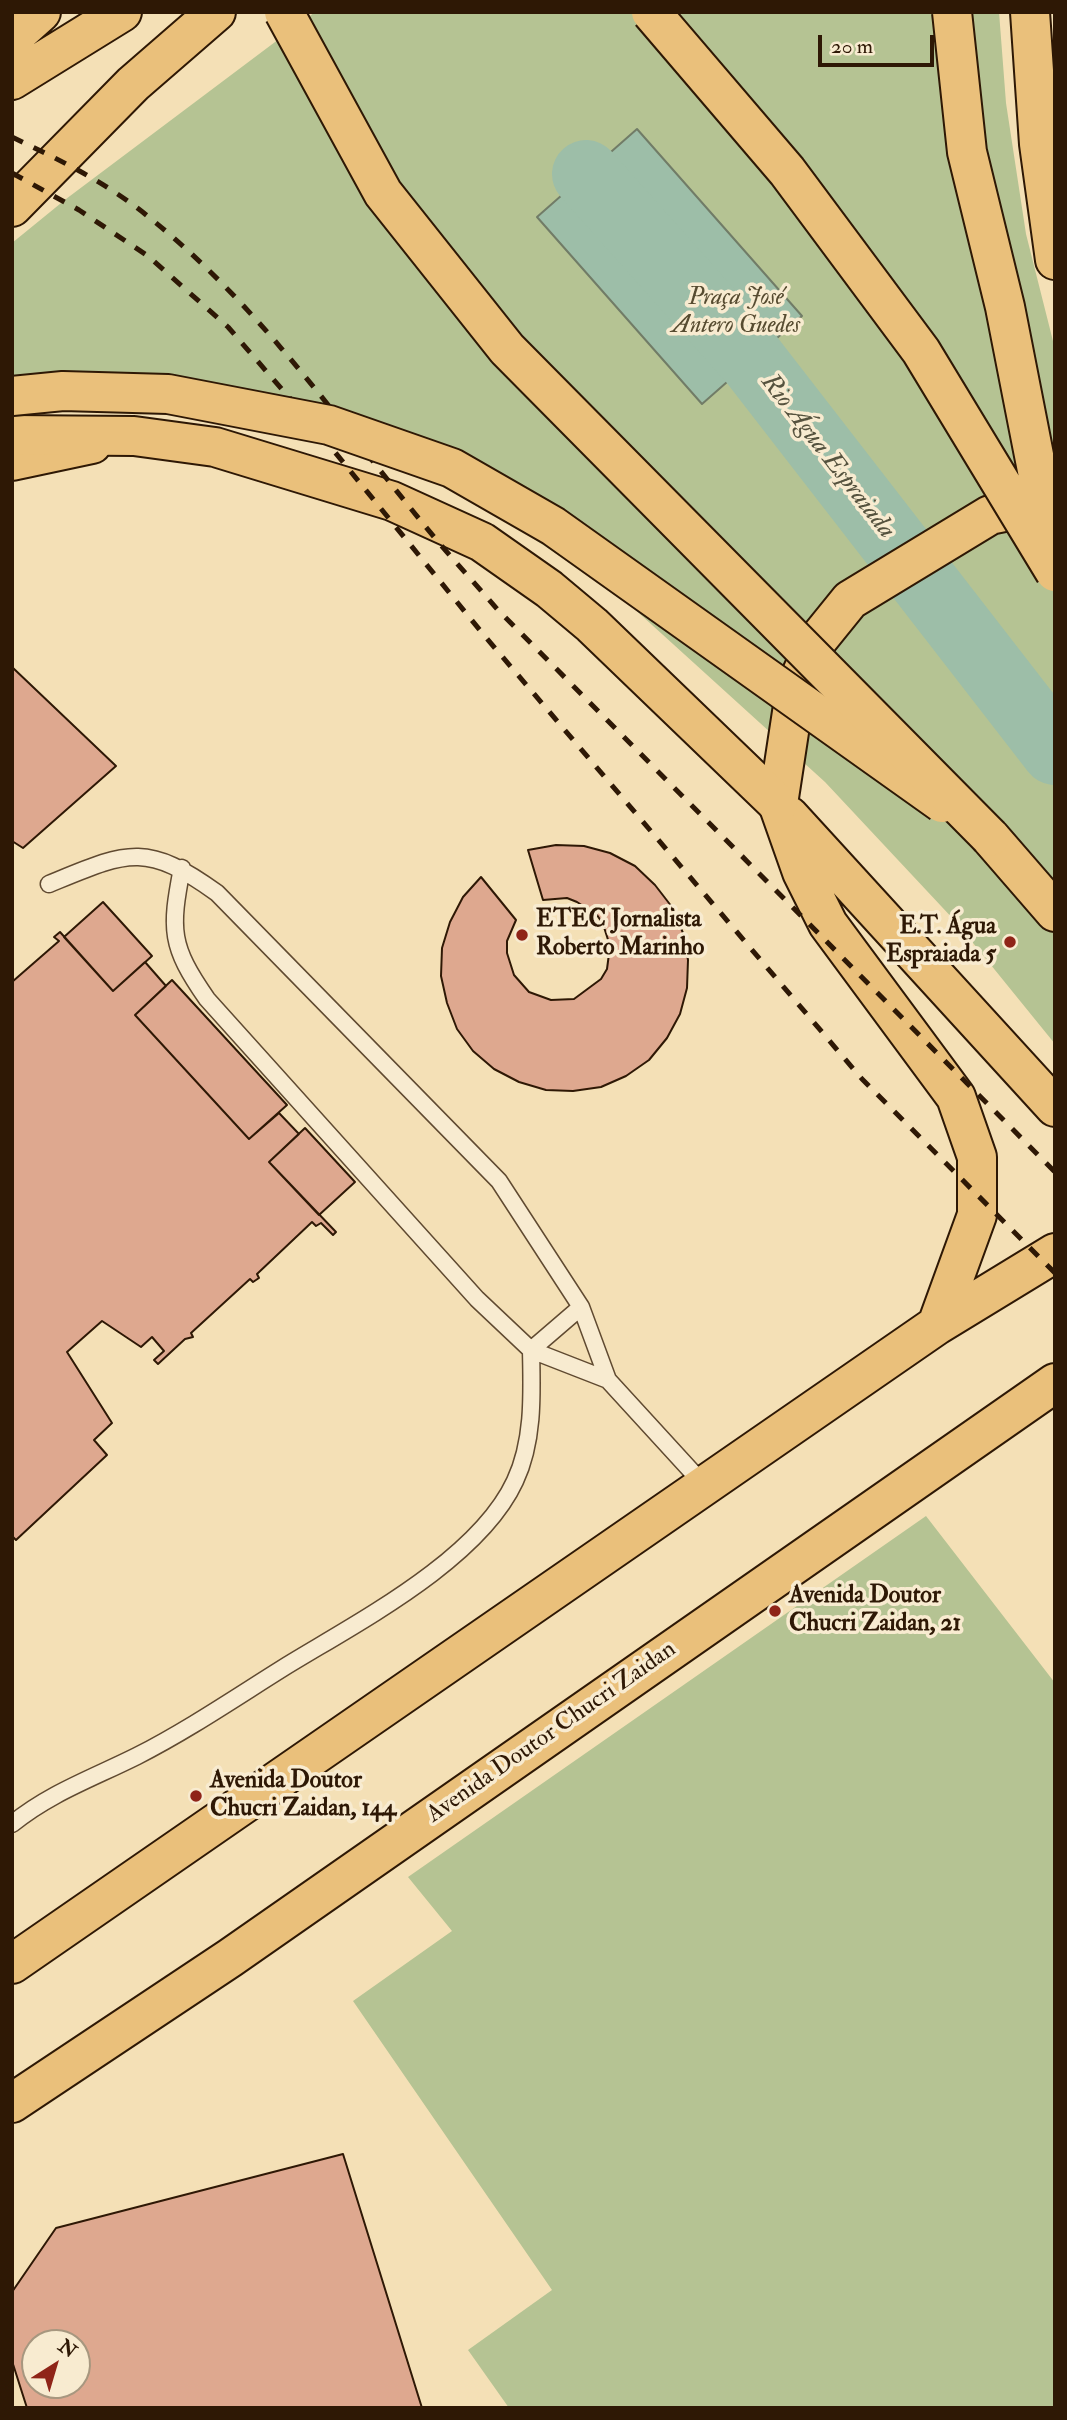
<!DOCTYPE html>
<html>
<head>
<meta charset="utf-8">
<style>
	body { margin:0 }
	#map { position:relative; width:1067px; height:2420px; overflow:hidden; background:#f4e0b6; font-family:"IM FELL Double Pica",serif }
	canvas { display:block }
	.frame { position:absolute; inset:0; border:14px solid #2e1805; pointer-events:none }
	.north { position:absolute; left:21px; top:2329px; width:70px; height:70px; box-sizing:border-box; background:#f8ebd0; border:2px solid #a7977f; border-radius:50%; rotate:37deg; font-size:19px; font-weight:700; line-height:28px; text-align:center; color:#2e1805 }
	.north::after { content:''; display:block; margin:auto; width:24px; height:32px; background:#8f2418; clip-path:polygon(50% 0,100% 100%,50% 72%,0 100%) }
	.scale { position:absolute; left:818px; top:35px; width:116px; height:32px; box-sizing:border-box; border:4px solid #2e1805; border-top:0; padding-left:9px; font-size:21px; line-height:24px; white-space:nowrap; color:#2e1805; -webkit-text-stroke:5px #f8ebd0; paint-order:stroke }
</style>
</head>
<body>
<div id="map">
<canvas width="1067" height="2420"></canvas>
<div class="frame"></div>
<div class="north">N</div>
<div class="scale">20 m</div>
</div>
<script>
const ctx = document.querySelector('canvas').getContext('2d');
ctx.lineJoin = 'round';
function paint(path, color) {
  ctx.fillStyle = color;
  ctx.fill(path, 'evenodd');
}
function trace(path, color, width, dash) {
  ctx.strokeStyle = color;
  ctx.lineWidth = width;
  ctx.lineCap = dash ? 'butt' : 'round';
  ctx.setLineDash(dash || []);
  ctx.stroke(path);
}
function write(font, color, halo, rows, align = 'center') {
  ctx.font = font + ' "IM FELL Double Pica",serif';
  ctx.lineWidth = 7;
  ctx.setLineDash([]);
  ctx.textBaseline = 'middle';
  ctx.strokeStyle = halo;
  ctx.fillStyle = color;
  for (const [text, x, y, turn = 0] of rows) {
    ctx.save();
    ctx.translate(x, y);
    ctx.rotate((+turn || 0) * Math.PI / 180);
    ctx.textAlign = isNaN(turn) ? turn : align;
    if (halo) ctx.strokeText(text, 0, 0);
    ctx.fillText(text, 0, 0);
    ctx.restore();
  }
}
const green = new Path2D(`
	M 315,12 L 999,12 L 1006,103 L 1026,234 L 1055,349 L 1055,1044 L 956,922 L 825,782 L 619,595 L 475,500 L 371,453 L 254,417 L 12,402 L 12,243 L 66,199 Z
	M 926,1516 L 1055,1683 L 1055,2408 L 509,2408 L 468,2350 L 552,2290 L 353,2001 L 452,1931 L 408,1877 Z`);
const water = new Path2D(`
	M 637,129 L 802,316 L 702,404 L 537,217 Z`);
const river = new Path2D(`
	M 586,174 L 752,360 L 1055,751`);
const building = new Path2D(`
	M 12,667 L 116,766 L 23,848 L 12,841 Z
	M 556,845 L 584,846 L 610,853 L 635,866 L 655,885 L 672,907 L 683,933 L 688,960 L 687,988 L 680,1014 L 667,1038 L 649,1060 L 626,1076 L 601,1087 L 573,1091 L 546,1090 L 519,1082 L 494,1069 L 473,1051 L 457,1029 L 447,1003 L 441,976 L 442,948 L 450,922 L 463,897 L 481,877 L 516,920 L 507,941 L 507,953 L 514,975 L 529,992 L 551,1000 L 574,999 L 601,979 L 607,969 L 610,946 L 603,924 L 597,915 L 577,902 L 567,898 L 543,900 L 528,850 Z
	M 103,902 L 152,956 L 113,991 L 64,937 Z
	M 60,932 L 113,991 L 145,962 L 166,986 L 135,1015 L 249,1139 L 279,1113 L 299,1134 L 269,1162 L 336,1232 L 333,1235 L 321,1223 L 316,1226 L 312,1222 L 257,1274 L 259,1278 L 253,1282 L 250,1279 L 191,1333 L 193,1337 L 185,1339 L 158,1364 L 154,1360 L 164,1351 L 152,1337 L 141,1347 L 102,1321 L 67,1352 L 112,1423 L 94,1440 L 107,1455 L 16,1540 L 12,1536 L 12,982 L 59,941 L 54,937 Z
	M 172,980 L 287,1105 L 249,1139 L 135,1015 Z
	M 305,1128 L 355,1182 L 319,1215 L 269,1162 Z
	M 343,2154 L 422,2408 L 27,2408 L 12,2361 L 12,2292 L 56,2228 ZM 35,2343 L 77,2343 L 77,2385 L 35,2385 Z`);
const service = new Path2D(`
	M 182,868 C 170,930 170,946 207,999 L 477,1299 L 531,1350 L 608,1380
	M 49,884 C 127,852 145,841 217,893 L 499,1181 L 581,1307 L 608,1380 L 705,1486
	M 12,1824 C 50,1793 93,1778 137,1756 C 188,1730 235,1698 283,1668 C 356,1623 478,1561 515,1481 C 534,1441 532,1393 531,1350 L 581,1307`);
const primary = new Path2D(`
	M 12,461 L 92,444
	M 789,816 L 1055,1107
	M 990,837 L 1055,912
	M 937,1325 L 977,1215 L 977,1157 L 956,1097 L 828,924 L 802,872 L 778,804 L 796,686 L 816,642 L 850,600 L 990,515 L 1049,503
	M 12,1964 L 937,1325 L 1055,1253
	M 12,2103 L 230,1958 L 1055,1383`);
const trunk = new Path2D(`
	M 1030,12 L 1039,144 L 1055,260
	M 12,207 L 133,84 L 216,12
	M 12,435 L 134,436 L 215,447 L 392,501 L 482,542 L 549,589 L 592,625 L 778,804`);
const motorway = new Path2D(`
	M 12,38 L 41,12
	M 12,80 L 122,12`);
const rail = new Path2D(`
	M 12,137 C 58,159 105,182 145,214 C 256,302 332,413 421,521 C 445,551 472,580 497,609 L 1055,1172
	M 12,173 L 79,210 L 148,256 L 228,327 L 312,424 L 483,634 L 862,1079 L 1055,1273`);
const trunkBridge = new Path2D(`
	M 12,396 L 63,391 L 168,394 L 329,425 L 452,468 L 553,526 L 942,803`);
const motorwayBridge = new Path2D(`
	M 284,12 L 383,193 L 507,349 L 990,837
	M 651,12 L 787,171 L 921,351 L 1055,572
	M 952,12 L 967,152 L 1005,307 L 1053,552`);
const markers = [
	[522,935,7,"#8f2418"],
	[1010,942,7,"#8f2418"],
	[775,1611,7,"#8f2418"],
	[196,1796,7,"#8f2418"]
];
const parkNames = [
	["Praça José",736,299],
	["Antero Guedes",736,327]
];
const poiNames = [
	["ETEC Jornalista",536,921],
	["Roberto Marinho",536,949],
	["E.T. Água",996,928,"right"],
	["Espraiada 5",996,956,"right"],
	["Avenida Doutor",789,1597],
	["Chucri Zaidan, 21",789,1625],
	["Avenida Doutor",210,1782],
	["Chucri Zaidan, 144",210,1810]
];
const streetNames = [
	["Avenida Doutor Chucri Zaidan",552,1733,-35]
];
const waterNames = [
	["Rio Água Espraiada",827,457,52]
];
paint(green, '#b5c393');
paint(water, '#9dbea8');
trace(water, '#717c67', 2);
trace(river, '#9dbea8', 68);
paint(building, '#dea88f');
trace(building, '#2e1805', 2);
trace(service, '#604a31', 19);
trace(primary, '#2e1805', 42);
trace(trunk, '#2e1805', 42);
trace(motorway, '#2e1805', 42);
trace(service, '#f8ebd0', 16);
trace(primary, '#eac07b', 38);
trace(trunk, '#eac07b', 38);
trace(motorway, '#eac07b', 38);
trace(rail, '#2e1805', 5, [12, 12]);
trace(trunkBridge, '#2e1805', 42, []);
trace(motorwayBridge, '#2e1805', 42, []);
trace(trunkBridge, '#eac07b', 38);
trace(motorwayBridge, '#eac07b', 38);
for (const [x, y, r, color] of markers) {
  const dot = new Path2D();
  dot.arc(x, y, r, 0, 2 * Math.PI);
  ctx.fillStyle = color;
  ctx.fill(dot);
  trace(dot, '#f8ebd0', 2.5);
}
write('italic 24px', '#564b30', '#f8ebd0', parkNames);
write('bold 24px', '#2e1805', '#f8ebd0', poiNames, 'left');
write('24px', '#2e1805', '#f8ebd0', streetNames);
write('italic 26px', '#55523e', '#f8ebd0', waterNames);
</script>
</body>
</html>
